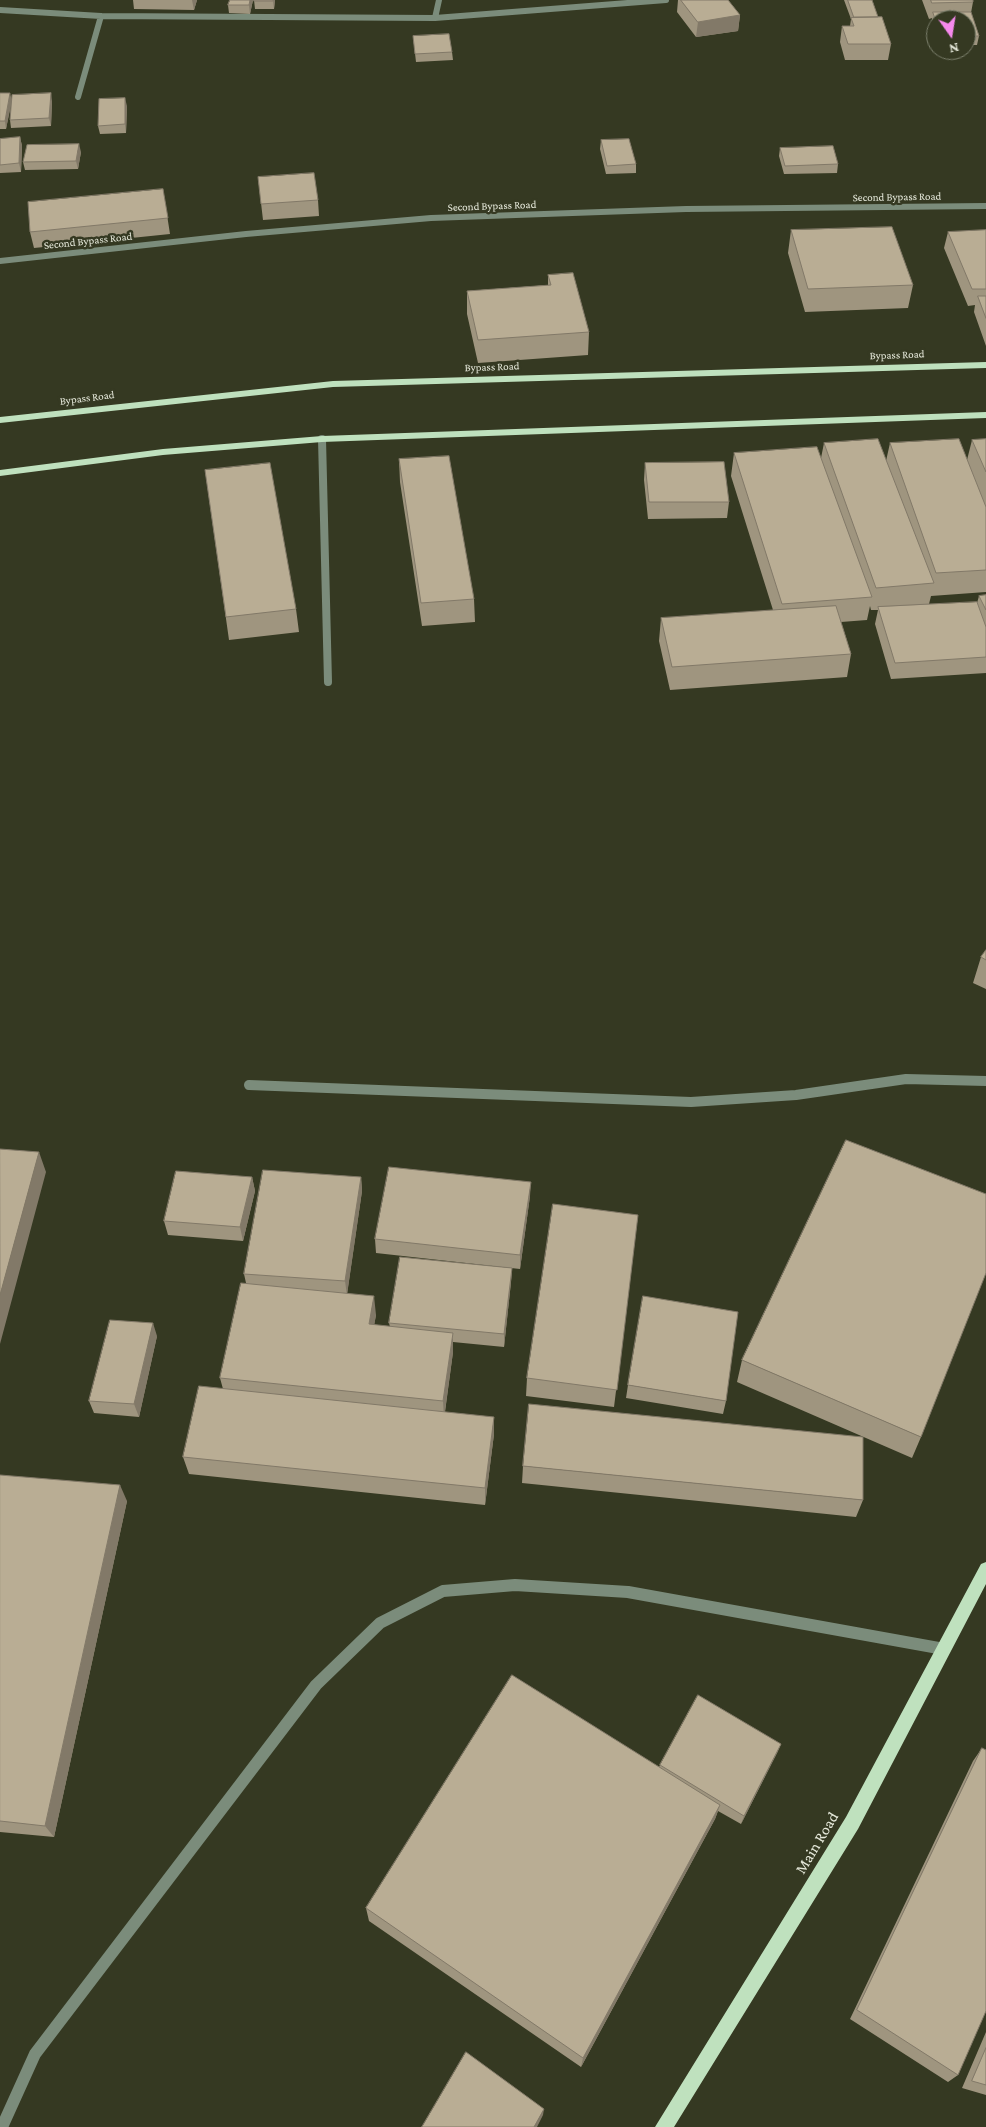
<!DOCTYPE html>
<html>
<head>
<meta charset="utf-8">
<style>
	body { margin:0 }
	#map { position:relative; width:986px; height:2127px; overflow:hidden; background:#353922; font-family:"Crimson Pro",serif }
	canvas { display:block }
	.north { position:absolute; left:926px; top:10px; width:50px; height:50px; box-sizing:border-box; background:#353922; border:1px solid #7b7f6c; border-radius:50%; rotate:167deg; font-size:14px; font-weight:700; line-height:20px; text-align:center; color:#e5e8da }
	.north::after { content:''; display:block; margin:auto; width:18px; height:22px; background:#f689ed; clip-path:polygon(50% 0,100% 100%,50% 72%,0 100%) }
</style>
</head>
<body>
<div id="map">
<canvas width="986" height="2127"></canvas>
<div class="north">N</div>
</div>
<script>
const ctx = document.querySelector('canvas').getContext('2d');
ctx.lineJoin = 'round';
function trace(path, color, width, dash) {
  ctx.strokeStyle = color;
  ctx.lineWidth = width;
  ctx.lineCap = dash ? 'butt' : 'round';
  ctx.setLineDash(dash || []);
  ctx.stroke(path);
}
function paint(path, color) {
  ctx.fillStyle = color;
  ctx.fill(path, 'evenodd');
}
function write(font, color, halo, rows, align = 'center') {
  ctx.font = font + ' "Crimson Pro",serif';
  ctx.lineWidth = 5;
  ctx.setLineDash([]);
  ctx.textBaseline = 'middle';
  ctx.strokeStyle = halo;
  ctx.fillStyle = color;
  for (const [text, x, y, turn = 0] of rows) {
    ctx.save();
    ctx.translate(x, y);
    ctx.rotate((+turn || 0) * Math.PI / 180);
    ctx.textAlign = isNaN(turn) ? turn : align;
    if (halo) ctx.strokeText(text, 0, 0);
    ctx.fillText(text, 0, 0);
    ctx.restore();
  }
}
const serviceFar2 = new Path2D(`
	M 322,439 L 328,682`);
const serviceFar1 = new Path2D(`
	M 249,1085 L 691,1102 L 796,1095 L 906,1079 L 986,1081`);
const service = new Path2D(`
	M 2,2127 L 35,2054 L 316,1685 L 380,1623 L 443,1591 L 515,1585 L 628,1592 L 944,1649`);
const minor = new Path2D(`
	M 0,10 L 101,16 L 435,18 L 666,0
	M 435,18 L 439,0
	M 78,97 L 101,16
	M 0,261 L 246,234 L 431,218 L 686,209 L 986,206`);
const primary = new Path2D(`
	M 986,362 L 986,368 L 333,387 L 0,423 L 0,417 L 333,381 Z
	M 986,412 L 986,418 L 322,442 L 163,455 L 0,476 L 0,470 L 163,449 L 322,436 Z
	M 986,1562 L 986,1584 L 858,1829 L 674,2127 L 655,2127 L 846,1817 L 981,1564 Z`);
const wall = new Path2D(`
	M 133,0 L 197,0 L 194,10 L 134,9 Z
	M 253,0 L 250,14 L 229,13 L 228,5 Z
	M 254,0 L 275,0 L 274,9 L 255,9 Z
	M 678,0 L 728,0 L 740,15 L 738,31 L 696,37 L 677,12 Z
	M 844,0 L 872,0 L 878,17 L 891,44 L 888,60 L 845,60 L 840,42 L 842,26 L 850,26 L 851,19 Z
	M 922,0 L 973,0 L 973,2 L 971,13 L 979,36 L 977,45 L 966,45 L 966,20 L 936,20 L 936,35 L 932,20 L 932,18 L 929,19 Z
	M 413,36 L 452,52 L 453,60 L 416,62 Z
	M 0,93 L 11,101 L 52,101 L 51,126 L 11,128 L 10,120 L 11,103 L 6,129 L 0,129 Z
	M 127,106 L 126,133 L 100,134 L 98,126 Z
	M 20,137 L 22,146 L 21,172 L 0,173 L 0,139 Z
	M 601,140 L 636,164 L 636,173 L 606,174 L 600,149 Z
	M 780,148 L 838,164 L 837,173 L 784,174 L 779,156 Z
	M 81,152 L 78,169 L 25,170 L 23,162 Z
	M 258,177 L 318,200 L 319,216 L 263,220 Z
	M 163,189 L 170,234 L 34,248 L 30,232 Z
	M 791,230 L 913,285 L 908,308 L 805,312 L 788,253 Z
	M 986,230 L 986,346 L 974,312 L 975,305 L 968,306 L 944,248 L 948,232 Z
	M 548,275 L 589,332 L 588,355 L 478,363 L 467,314 L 467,291 L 548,285 Z
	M 986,439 L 986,592 L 931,596 L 929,604 L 977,603 L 979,596 L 986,595 L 986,673 L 891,679 L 875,624 L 878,610 L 871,610 L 870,606 L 867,620 L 841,622 L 851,654 L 847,677 L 670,690 L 659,641 L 661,618 L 773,610 L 731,476 L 734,453 L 821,458 L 824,443 L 886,461 L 890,443 L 967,460 L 972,440 Z
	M 399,459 L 474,599 L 475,622 L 422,626 L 400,482 Z
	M 645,463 L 729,502 L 727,518 L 648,519 L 644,480 Z
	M 205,470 L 296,609 L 299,632 L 229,640 Z
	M 986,950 L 986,989 L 973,983 L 981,957 Z
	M 252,1177 L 255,1191 L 243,1241 L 168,1235 L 164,1221 Z
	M 361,1177 L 362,1191 L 347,1294 L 376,1315 L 374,1325 L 390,1327 L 389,1323 L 512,1268 L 511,1282 L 504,1347 L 453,1342 L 453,1352 L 445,1412 L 494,1434 L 485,1505 L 189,1474 L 183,1457 L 223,1389 L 220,1378 L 246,1283 L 244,1274 Z
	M 530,1196 L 520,1269 L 376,1253 L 375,1239 Z
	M 638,1215 L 614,1407 L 526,1396 L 527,1378 Z
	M 157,1336 L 139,1417 L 94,1413 L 89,1401 Z
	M 742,1360 L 921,1437 L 912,1458 L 737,1382 Z
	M 628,1385 L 726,1401 L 723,1414 L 626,1398 Z
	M 523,1466 L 863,1500 L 856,1517 L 522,1483 Z
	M 0,1475 L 127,1501 L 54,1837 L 0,1832 Z
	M 781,1744 L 777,1753 L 741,1824 L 718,1811 L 715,1819 L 581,2067 L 369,1921 L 366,1908 L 659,1767 L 660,1765 Z
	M 982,1748 L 958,2075 L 948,2082 L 850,2019 L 973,1761 Z
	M 986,2032 L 986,2095 L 962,2088 Z`);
const shadedWall = new Path2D(`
	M 192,0 L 197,0 L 194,10 Z
	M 250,0 L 253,0 L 250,14 L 249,5 Z
	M 273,0 L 275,0 L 274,9 Z
	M 740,15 L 738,31 L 696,37 L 698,22 Z
	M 10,93 L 12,101 L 6,129 L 5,121 Z
	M 51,93 L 52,101 L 51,126 L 49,118 Z
	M 125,98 L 127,106 L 126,133 L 125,124 Z
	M 20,137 L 22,146 L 21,172 L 19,163 Z
	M 79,144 L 81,152 L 78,169 L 76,161 Z
	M 39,1152 L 46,1172 L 0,1344 L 0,1295 Z
	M 252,1177 L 255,1191 L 243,1241 L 240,1227 Z
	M 361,1177 L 362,1191 L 347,1295 L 345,1281 Z
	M 531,1182 L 530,1196 L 520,1269 L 520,1255 Z
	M 512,1268 L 511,1282 L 504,1347 L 504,1334 Z
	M 374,1296 L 376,1315 L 371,1343 L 369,1324 Z
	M 153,1323 L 157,1336 L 139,1417 L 134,1404 Z
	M 453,1333 L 453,1352 L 444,1418 L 443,1401 Z
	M 494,1417 L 494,1434 L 485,1505 L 485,1488 Z
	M 120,1485 L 127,1501 L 54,1837 L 45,1826 Z
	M 781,1744 L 777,1753 L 741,1824 L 744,1816 Z
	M 720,1805 L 715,1819 L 581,2067 L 583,2058 Z
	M 544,2109 L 543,2115 L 537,2127 L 534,2127 Z`);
const building = new Path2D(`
	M 230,0 L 250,0 L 249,5 L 228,5 Z
	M 254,0 L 273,0 L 273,1 L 254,1 Z
	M 681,0 L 728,0 L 740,15 L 698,22 Z
	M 848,0 L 872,0 L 878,17 L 854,17 Z
	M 931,0 L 973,0 L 973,2 L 932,3 Z
	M 933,12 L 971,12 L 979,36 L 966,36 L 966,20 L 936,20 L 936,21 Z
	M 882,17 L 891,44 L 848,44 L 842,26 L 854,26 L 851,18 Z
	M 449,34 L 452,52 L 415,54 L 413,36 Z
	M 0,93 L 10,93 L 5,121 L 0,121 Z
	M 51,93 L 49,118 L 10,120 L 12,95 Z
	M 125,98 L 125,124 L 98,126 L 99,99 Z
	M 20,137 L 19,163 L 0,165 L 0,139 Z
	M 629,139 L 636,164 L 607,166 L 601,140 Z
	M 79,144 L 76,161 L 23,162 L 27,145 Z
	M 833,146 L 838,164 L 785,166 L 780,148 Z
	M 314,173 L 318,200 L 261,204 L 258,177 Z
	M 163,189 L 168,218 L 30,232 L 28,202 Z
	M 892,227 L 913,285 L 808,289 L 791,230 Z
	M 986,230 L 986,289 L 972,289 L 948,232 Z
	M 573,273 L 589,332 L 478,340 L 467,291 L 551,285 L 548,275 Z
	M 978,296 L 986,296 L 986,318 Z
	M 878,439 L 934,583 L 876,588 L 824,443 Z
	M 959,439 L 986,507 L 986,570 L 936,573 L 890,443 Z
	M 986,439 L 986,472 L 972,440 Z
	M 817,447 L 872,597 L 782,604 L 734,453 Z
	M 449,456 L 474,599 L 421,603 L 399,459 Z
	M 724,462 L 729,502 L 649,502 L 645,463 Z
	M 270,463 L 296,609 L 226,617 L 205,470 Z
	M 986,595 L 986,610 L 979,596 Z
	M 977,602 L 986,627 L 986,657 L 895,663 L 878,607 Z
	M 836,606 L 851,654 L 672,667 L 661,618 Z
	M 986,950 L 986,960 L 981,957 Z
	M 846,1140 L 986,1194 L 986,1273 L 921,1437 L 742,1360 Z
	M 0,1149 L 39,1152 L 0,1295 Z
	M 389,1167 L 531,1182 L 520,1255 L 375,1239 Z
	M 263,1170 L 361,1177 L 345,1281 L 244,1274 Z
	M 176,1171 L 252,1177 L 240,1227 L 164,1221 Z
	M 553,1204 L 638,1215 L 617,1390 L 527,1378 Z
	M 400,1257 L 512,1268 L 504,1334 L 389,1323 Z
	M 241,1283 L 374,1296 L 369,1324 L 453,1333 L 443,1401 L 220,1378 Z
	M 643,1296 L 738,1312 L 726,1401 L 628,1385 Z
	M 110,1320 L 153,1323 L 134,1404 L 89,1401 Z
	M 199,1386 L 494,1417 L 485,1488 L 183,1457 Z
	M 529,1404 L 863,1437 L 863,1500 L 523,1466 Z
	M 0,1475 L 120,1485 L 45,1826 L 0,1821 Z
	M 512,1675 L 720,1805 L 583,2058 L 366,1908 Z
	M 698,1695 L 781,1744 L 744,1816 L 660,1765 Z
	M 982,1748 L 986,1750 L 986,2011 L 958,2075 L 857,2010 Z
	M 986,2048 L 986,2085 L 972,2081 Z
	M 466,2052 L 544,2109 L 534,2127 L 422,2127 Z`);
const farStreetnames = [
	["Second Bypass Road",897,197,-1],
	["Second Bypass Road",492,206,-2],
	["Second Bypass Road",88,241,-6],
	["Bypass Road",897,355,-2],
	["Bypass Road",492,367,-2],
	["Bypass Road",87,398,-7]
];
const nearStreetnames = [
	["Main Road",817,1843,-59]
];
trace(serviceFar2, '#7b8c7b', 8);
trace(serviceFar1, '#7b8c7b', 10);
trace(service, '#7b8c7b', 12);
trace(minor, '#7b8c7b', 6);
paint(primary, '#bfe1be');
paint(wall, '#9f957f');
paint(shadedWall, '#827968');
paint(building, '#b9ad94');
trace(building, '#827968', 1);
write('11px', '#e5e8da', '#353922', farStreetnames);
write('16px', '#e5e8da', '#353922', nearStreetnames);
</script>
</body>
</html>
